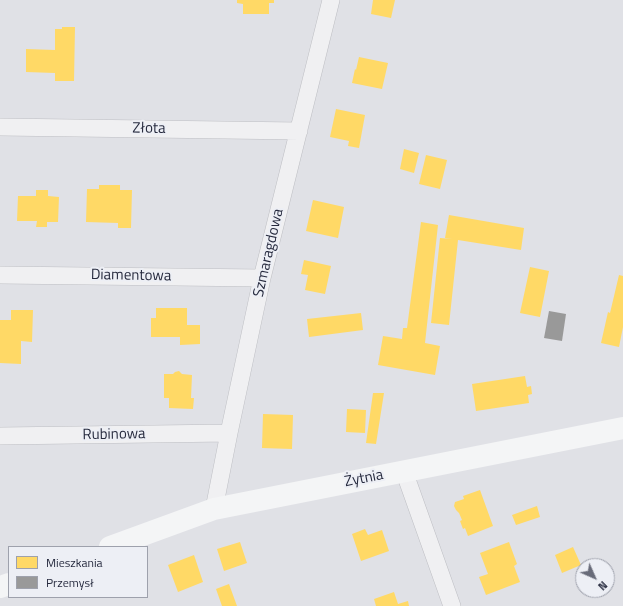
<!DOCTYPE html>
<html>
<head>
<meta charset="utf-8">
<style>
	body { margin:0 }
	#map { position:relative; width:623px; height:606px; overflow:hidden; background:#e0e1e6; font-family:"Titillium Web",sans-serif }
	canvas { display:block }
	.legend { position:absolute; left:8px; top:546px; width:140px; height:52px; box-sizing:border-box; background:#edeff5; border:1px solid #9ea1ac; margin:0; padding:5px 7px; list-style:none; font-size:12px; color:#272b3f }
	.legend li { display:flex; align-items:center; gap:8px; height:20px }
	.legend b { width:20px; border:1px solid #9ea1ac }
	.north { position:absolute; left:575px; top:558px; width:40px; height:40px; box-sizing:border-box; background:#edeff5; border:1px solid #9ea1ac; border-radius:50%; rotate:135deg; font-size:11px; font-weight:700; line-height:16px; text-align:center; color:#272b3f }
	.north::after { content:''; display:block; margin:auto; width:14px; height:18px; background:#686b79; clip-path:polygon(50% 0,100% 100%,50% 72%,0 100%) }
</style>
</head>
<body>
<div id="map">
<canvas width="623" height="606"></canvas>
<ul class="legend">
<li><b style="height:11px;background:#ffd966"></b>Mieszkania</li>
<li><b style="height:11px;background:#999"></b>Przemysł</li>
</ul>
<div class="north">N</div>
</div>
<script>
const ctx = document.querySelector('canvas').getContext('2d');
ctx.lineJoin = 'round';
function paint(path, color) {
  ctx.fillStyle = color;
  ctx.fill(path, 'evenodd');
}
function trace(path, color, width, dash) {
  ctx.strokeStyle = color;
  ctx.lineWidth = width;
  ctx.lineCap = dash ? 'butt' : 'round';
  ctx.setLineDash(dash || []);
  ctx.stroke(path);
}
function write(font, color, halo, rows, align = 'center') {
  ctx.font = font + ' "Titillium Web",sans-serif';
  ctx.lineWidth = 4;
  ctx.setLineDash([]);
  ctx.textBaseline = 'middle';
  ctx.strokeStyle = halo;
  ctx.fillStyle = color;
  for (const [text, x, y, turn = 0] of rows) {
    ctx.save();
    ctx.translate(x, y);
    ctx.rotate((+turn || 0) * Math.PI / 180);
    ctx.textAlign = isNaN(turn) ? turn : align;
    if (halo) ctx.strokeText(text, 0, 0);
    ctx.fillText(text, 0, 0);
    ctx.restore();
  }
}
const homes = new Path2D(`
	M 237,0 L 274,0 L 274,3 L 269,3 L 269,14 L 243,14 L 243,4 L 237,3 Z
	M 373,0 L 395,0 L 391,18 L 371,14 Z
	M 62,27 L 75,27 L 74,81 L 55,81 L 55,73 L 26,72 L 26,49 L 55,50 L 55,29 L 62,29 Z
	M 359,57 L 388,63 L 382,89 L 352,83 L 355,69 L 356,70 Z
	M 336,109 L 365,115 L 359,148 L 348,146 L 349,141 L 330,137 Z
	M 404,149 L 419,153 L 414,173 L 400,169 Z
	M 426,155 L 447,160 L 440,189 L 419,184 Z
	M 99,185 L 120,185 L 120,190 L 132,190 L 131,228 L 118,228 L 118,223 L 86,222 L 87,189 L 99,189 Z
	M 36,190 L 48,190 L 48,196 L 59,197 L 58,222 L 47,222 L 47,227 L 36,227 L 37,221 L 17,221 L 18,196 L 36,196 Z
	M 313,200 L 344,207 L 338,238 L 306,231 Z
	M 449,215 L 524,228 L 521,250 L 458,240 L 449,325 L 431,323 L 440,238 L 452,239 L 445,238 Z
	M 421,222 L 438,225 L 425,343 L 440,346 L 435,375 L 378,365 L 383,336 L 402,339 L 403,328 L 407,328 Z
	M 304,260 L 331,266 L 325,294 L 305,290 L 308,275 L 301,274 Z
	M 530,267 L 549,271 L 540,317 L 520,313 Z
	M 619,275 L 623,276 L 623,327 L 619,347 L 601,343 L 608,312 L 610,313 Z
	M 156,308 L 187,308 L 187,325 L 200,325 L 200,344 L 180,345 L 180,337 L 151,337 L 151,318 L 156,318 Z
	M 11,310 L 33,310 L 32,342 L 21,341 L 21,364 L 0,363 L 0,320 L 11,320 Z
	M 361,313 L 363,330 L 309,337 L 307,319 Z
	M 179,371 L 182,374 L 192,375 L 191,398 L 194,398 L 193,409 L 169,408 L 169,398 L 164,398 L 164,374 L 173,374 L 175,372 Z
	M 525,376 L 527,387 L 531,386 L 532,394 L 528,395 L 529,403 L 476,411 L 472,384 Z
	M 373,393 L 384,393 L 376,444 L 366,443 Z
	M 347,409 L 366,410 L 365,433 L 346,432 Z
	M 263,414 L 293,415 L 292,449 L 262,448 Z
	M 480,490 L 493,526 L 468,536 L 465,528 L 463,529 L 460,521 L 462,520 L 459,513 L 456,510 L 454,506 L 455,502 L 464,499 L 463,496 Z
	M 537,506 L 540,517 L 516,525 L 512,515 Z
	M 365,529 L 368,535 L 382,530 L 389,551 L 361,561 L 352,534 Z
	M 240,542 L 247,563 L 224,571 L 217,549 Z
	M 509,542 L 517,564 L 514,566 L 520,582 L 486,595 L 479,577 L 488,574 L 480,553 Z
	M 573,547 L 581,565 L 562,573 L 555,555 Z
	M 194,555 L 203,582 L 178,592 L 168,565 Z
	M 229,584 L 237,606 L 222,606 L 216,589 Z
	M 394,592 L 398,604 L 408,601 L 409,606 L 376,606 L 374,599 Z`);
const industry = new Path2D(`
	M 549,311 L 566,314 L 562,341 L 544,338 Z`);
const street = new Path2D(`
	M 0,127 L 299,131
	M 0,275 L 262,278
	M 0,436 L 229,433
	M 404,471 L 452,606
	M 214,509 L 229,433 L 262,278 L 331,0`);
const secondary = new Path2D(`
	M 110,547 L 214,509 L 623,428
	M 0,587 L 9,584`);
const streetNames = [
	["Złota",149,129,1],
	["Szmaragdowa",269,253,-77],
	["Diamentowa",131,276,1],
	["Rubinowa",114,435,-1],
	["Żytnia",364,479,-11]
];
paint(homes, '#ffd966');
paint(industry, '#999');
trace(street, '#bdbec3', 18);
trace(street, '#f0f0f2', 17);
trace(secondary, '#f4f5f6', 22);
write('15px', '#272b3f', '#edeff5', streetNames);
</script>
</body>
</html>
